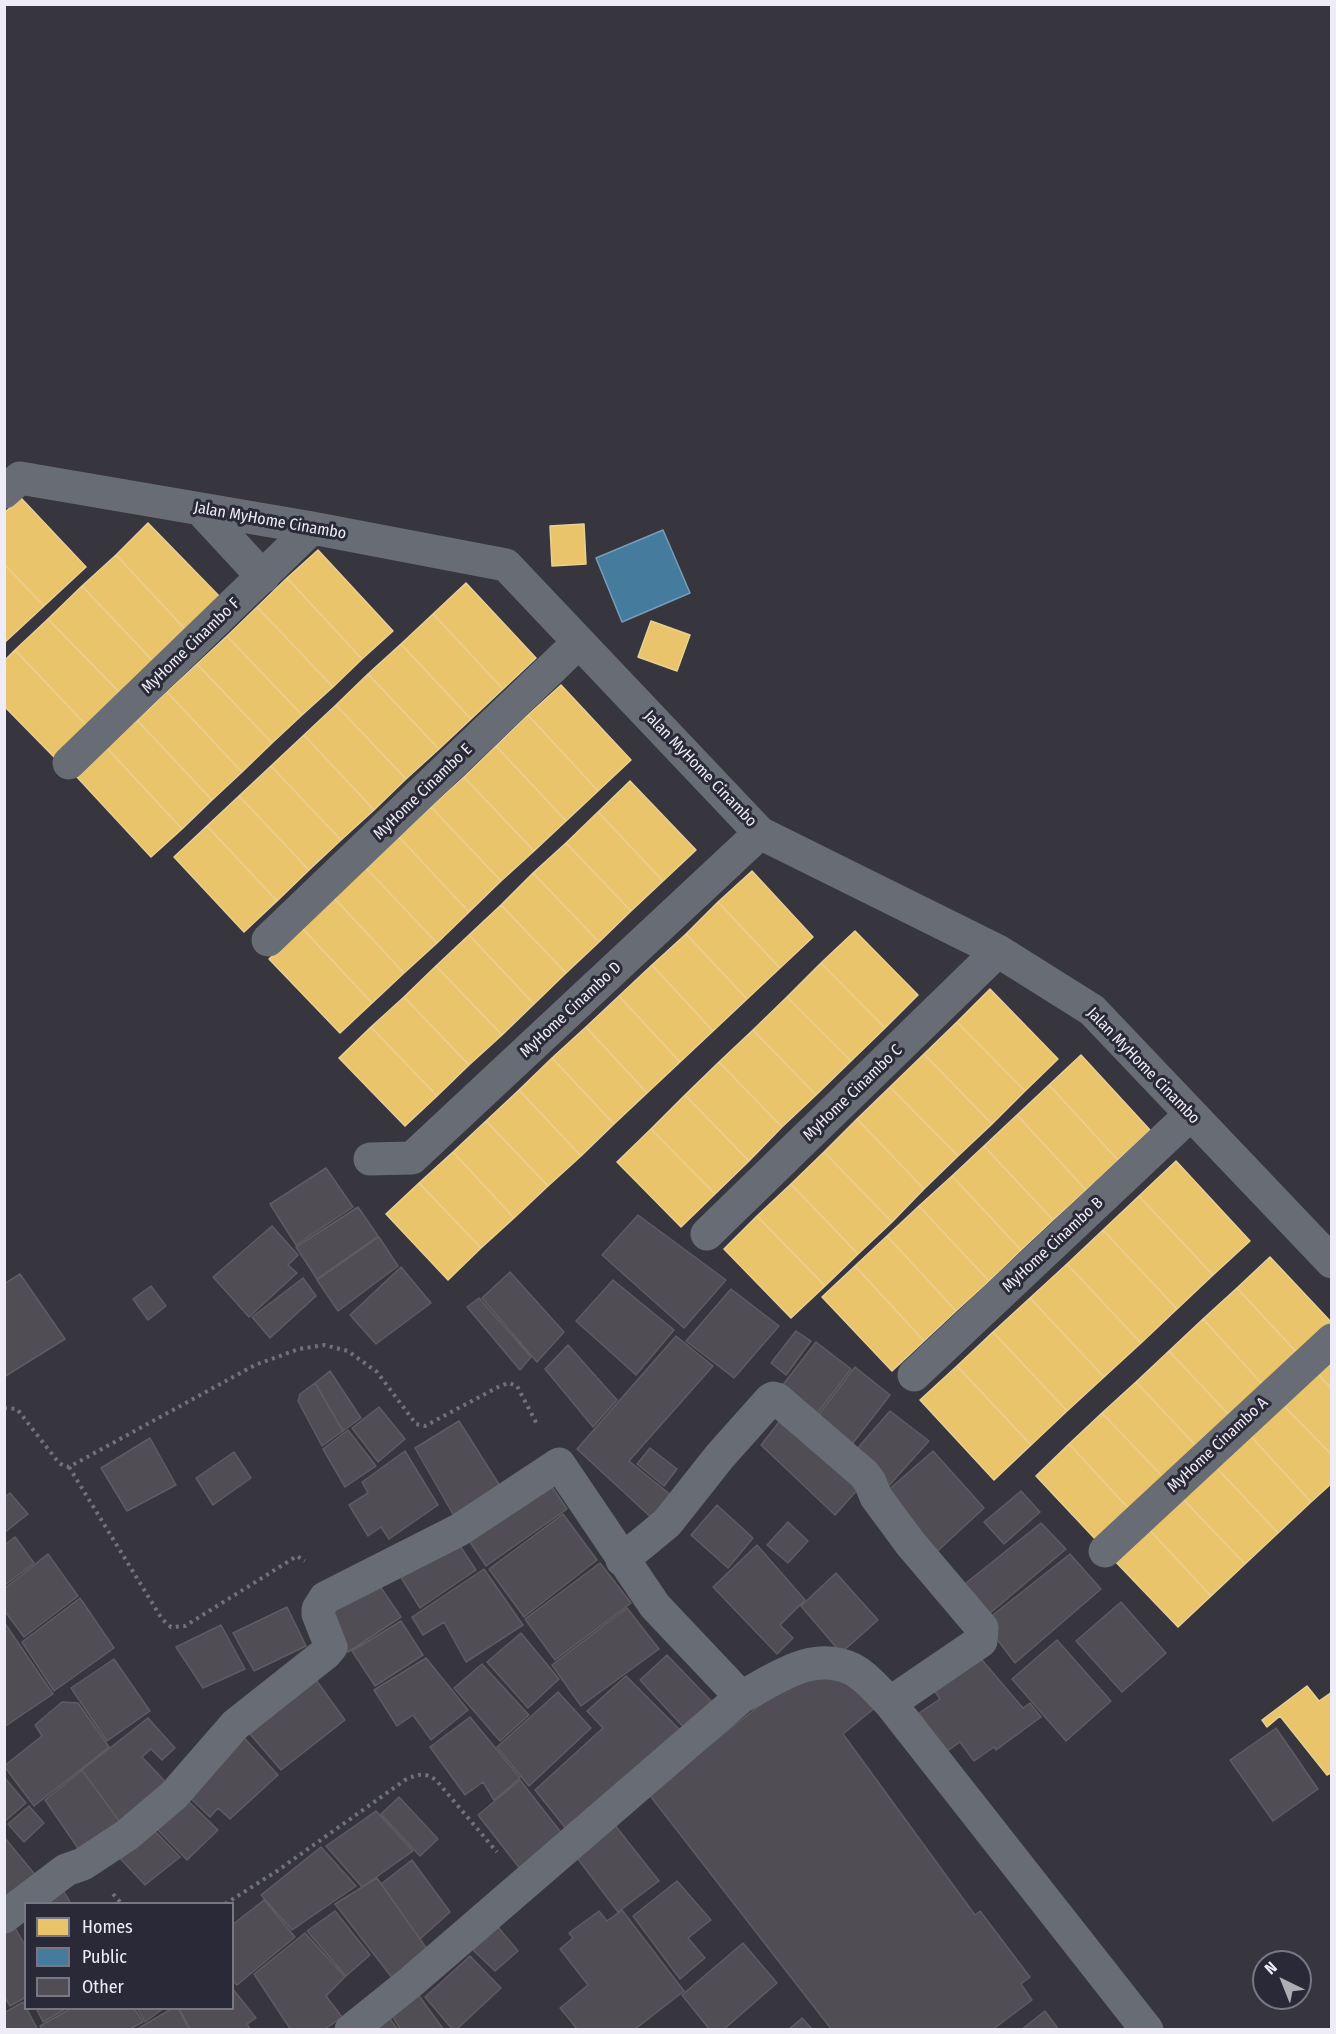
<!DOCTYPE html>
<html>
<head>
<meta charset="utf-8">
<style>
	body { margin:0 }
	#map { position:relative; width:1336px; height:2034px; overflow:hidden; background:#37363e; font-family:"Fira Sans Condensed",sans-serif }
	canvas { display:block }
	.frame { position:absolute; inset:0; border:6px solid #eeedf7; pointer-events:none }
	.legend { position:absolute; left:24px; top:1902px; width:210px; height:108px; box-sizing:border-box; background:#2a2937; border:2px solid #787784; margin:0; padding:8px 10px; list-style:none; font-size:18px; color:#eeedf7 }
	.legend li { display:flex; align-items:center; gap:12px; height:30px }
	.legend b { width:30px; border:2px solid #787784 }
	.north { position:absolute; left:1252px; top:1950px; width:60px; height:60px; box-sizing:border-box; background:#2a2937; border:2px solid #787784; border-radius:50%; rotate:317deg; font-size:16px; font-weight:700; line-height:24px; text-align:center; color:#eeedf7 }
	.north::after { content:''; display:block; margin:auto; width:21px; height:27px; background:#aeadb6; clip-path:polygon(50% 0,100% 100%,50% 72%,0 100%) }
</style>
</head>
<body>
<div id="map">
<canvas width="1336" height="2034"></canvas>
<div class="frame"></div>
<ul class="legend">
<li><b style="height:16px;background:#e9c46a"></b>Homes</li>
<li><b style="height:16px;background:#457b9d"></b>Public</li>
<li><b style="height:16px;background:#504e54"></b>Other</li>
</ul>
<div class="north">N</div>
</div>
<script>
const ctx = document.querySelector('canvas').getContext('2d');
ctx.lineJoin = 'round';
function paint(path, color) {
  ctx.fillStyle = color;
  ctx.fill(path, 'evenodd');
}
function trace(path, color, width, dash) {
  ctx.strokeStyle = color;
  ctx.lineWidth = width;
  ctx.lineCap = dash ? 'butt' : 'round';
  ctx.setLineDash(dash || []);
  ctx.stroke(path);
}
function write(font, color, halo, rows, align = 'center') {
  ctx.font = font + ' "Fira Sans Condensed",sans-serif';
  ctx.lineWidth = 6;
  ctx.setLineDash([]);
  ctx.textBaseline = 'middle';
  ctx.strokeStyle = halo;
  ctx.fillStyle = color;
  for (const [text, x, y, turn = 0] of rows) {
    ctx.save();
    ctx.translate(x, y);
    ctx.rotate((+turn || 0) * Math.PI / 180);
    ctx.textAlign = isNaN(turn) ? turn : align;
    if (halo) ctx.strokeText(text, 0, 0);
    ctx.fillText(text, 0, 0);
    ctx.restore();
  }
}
const homes = new Path2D(`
	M 21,498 L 86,567 L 44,606 L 4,564 L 4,513 Z
	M 148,523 L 221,598 L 187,631 L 116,555 Z
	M 584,524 L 586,564 L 552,566 L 550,526 Z
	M 318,550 L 393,631 L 362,659 L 287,578 Z
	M 116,555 L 187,631 L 154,662 L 82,586 Z
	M 4,564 L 44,606 L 4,643 Z
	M 287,578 L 362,659 L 333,687 L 257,607 Z
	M 466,583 L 536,658 L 503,689 L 433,614 Z
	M 82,586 L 154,662 L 121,694 L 48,619 Z
	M 257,607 L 333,687 L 302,715 L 227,636 Z
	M 433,614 L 503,689 L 471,719 L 401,644 Z
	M 48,619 L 121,694 L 87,726 L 15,650 Z
	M 651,621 L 690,635 L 677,671 L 638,657 Z
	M 227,636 L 302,715 L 272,743 L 197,664 Z
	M 401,644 L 471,719 L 439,749 L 368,674 Z
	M 15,650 L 87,726 L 54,757 L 4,706 L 4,661 Z
	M 197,664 L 272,743 L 242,772 L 167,692 Z
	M 368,674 L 439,749 L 406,779 L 336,705 Z
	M 561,685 L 631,760 L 598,791 L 528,715 Z
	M 167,692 L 242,772 L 212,800 L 137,720 Z
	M 336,705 L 406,779 L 374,810 L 304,735 Z
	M 528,715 L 598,791 L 566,821 L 496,746 Z
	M 137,720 L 212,800 L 182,829 L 107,748 Z
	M 304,735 L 374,810 L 341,840 L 271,766 Z
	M 496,746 L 566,821 L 534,851 L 464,777 Z
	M 107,748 L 182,829 L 151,857 L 76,776 Z
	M 271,766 L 341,840 L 309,870 L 239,796 Z
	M 464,777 L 534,851 L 501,881 L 431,807 Z
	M 630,781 L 696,850 L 663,881 L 598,812 Z
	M 239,796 L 309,870 L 277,901 L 207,826 Z
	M 431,807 L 501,881 L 469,912 L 399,837 Z
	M 598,812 L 663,881 L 631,911 L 566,843 Z
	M 207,826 L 277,901 L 244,932 L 174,857 Z
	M 399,837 L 469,912 L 437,943 L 366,868 Z
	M 566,843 L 631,911 L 599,942 L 533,873 Z
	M 366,868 L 437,943 L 404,973 L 334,898 Z
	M 752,871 L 813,937 L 780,968 L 718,902 Z
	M 533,873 L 599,942 L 566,973 L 501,905 Z
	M 334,898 L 404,973 L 372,1003 L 302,928 Z
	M 718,902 L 780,968 L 747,999 L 686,934 Z
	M 501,905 L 566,973 L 534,1004 L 469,935 Z
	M 302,928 L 372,1003 L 340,1033 L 269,959 Z
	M 855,931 L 918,995 L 885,1028 L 821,963 Z
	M 686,934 L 747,999 L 713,1031 L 652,965 Z
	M 469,935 L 534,1004 L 502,1035 L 436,966 Z
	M 821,963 L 885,1028 L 851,1061 L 787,997 Z
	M 652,965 L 713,1031 L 680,1062 L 619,996 Z
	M 436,966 L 502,1035 L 469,1065 L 404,997 Z
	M 990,989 L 1058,1059 L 1025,1091 L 957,1022 Z
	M 619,996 L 680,1062 L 647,1093 L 586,1027 Z
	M 404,997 L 469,1065 L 437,1096 L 371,1027 Z
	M 787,997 L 851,1061 L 816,1095 L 753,1030 Z
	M 957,1022 L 1025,1091 L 992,1124 L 924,1054 Z
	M 371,1027 L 437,1096 L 405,1126 L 339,1058 Z
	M 586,1027 L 647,1093 L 614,1124 L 552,1058 Z
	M 753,1030 L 816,1095 L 782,1127 L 719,1062 Z
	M 924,1054 L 992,1124 L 958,1156 L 890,1087 Z
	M 1081,1055 L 1150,1130 L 1118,1160 L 1049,1085 Z
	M 552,1058 L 614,1124 L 581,1156 L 519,1090 Z
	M 719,1062 L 782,1127 L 749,1161 L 685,1095 Z
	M 1049,1085 L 1118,1160 L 1086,1190 L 1017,1115 Z
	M 890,1087 L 958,1156 L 924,1189 L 857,1119 Z
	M 519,1090 L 581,1156 L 548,1186 L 486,1121 Z
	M 685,1095 L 749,1161 L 715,1194 L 651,1129 Z
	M 1017,1115 L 1086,1190 L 1053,1220 L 984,1146 Z
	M 857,1119 L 924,1189 L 892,1222 L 824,1152 Z
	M 486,1121 L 548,1186 L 514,1218 L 453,1152 Z
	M 651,1129 L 715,1194 L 681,1227 L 617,1162 Z
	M 984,1146 L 1053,1220 L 1021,1250 L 952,1176 Z
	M 453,1152 L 514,1218 L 481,1248 L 419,1183 Z
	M 824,1152 L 892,1222 L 858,1254 L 791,1184 Z
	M 1176,1161 L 1250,1241 L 1213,1275 L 1139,1196 Z
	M 952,1176 L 1021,1250 L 989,1281 L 919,1206 Z
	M 419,1183 L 481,1248 L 448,1280 L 386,1214 Z
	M 791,1184 L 858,1254 L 825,1286 L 757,1216 Z
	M 1139,1196 L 1213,1275 L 1177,1309 L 1103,1230 Z
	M 919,1206 L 989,1281 L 956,1311 L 887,1236 Z
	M 757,1216 L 825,1286 L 791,1318 L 724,1249 Z
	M 1103,1230 L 1177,1309 L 1141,1343 L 1067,1264 Z
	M 887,1236 L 956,1311 L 924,1341 L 855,1266 Z
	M 1270,1257 L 1332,1323 L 1298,1354 L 1237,1288 Z
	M 1067,1264 L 1141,1343 L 1104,1377 L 1030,1298 Z
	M 855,1266 L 924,1341 L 892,1371 L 822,1297 Z
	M 1237,1288 L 1298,1354 L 1264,1386 L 1203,1319 Z
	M 1030,1298 L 1104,1377 L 1067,1411 L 993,1332 Z
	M 1203,1319 L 1264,1386 L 1231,1417 L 1169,1351 Z
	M 993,1332 L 1067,1411 L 1031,1445 L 957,1366 Z
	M 1332,1350 L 1332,1389 L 1312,1368 Z
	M 1169,1351 L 1231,1417 L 1198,1448 L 1136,1382 Z
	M 957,1366 L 1031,1445 L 994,1480 L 920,1400 Z
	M 1312,1368 L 1332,1389 L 1332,1455 L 1278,1400 Z
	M 1136,1382 L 1198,1448 L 1165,1479 L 1102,1413 Z
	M 1278,1400 L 1332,1455 L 1332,1483 L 1311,1502 L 1246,1431 Z
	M 1102,1413 L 1165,1479 L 1131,1511 L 1069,1444 Z
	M 1246,1431 L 1311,1502 L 1278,1533 L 1212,1463 Z
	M 1069,1444 L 1131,1511 L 1098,1542 L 1036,1476 Z
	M 1212,1463 L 1278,1533 L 1245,1564 L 1178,1494 Z
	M 1178,1494 L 1245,1564 L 1211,1596 L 1145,1525 Z
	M 1145,1525 L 1211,1596 L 1178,1627 L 1111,1557 Z
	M 1307,1686 L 1319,1701 L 1332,1692 L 1332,1772 L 1327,1775 L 1280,1716 L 1267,1727 L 1262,1720 Z`);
const public = new Path2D(`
	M 663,530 L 690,593 L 622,622 L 596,558 Z`);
const building = new Path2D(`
	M 326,1168 L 353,1207 L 296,1245 L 270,1204 Z
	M 358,1207 L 378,1236 L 317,1279 L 296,1247 Z
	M 638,1215 L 726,1280 L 684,1328 L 602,1255 Z
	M 272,1226 L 298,1255 L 288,1265 L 297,1273 L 249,1317 L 213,1277 Z
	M 379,1237 L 398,1266 L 338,1311 L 317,1280 Z
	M 401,1267 L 431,1303 L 376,1344 L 350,1315 Z
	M 510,1272 L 564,1332 L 537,1362 L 482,1298 Z
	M 20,1274 L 65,1339 L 4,1377 L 4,1284 Z
	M 303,1278 L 316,1296 L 270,1338 L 252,1317 Z
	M 613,1280 L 674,1330 L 636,1375 L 576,1321 Z
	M 151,1286 L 166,1306 L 148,1320 L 133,1299 Z
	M 731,1289 L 779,1326 L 734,1378 L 686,1341 Z
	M 479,1298 L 531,1357 L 520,1370 L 467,1307 Z
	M 796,1331 L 811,1341 L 786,1375 L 771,1363 Z
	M 676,1336 L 713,1366 L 629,1461 L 677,1500 L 655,1521 L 577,1449 Z
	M 816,1342 L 851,1369 L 810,1423 L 775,1395 Z
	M 568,1345 L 617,1400 L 593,1427 L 545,1369 Z
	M 855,1367 L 890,1395 L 846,1452 L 811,1425 Z
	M 330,1371 L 361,1418 L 343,1431 L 315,1383 Z
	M 315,1383 L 343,1431 L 322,1446 L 298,1401 L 300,1394 Z
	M 379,1407 L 405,1439 L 378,1462 L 352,1428 Z
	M 890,1411 L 929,1441 L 885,1490 L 849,1458 Z
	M 787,1412 L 867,1479 L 835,1515 L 761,1445 Z
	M 459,1421 L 507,1497 L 461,1528 L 415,1448 Z
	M 348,1430 L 376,1466 L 345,1487 L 323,1449 Z
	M 150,1438 L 176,1485 L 127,1511 L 101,1468 Z
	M 650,1448 L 677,1469 L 664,1486 L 637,1464 Z
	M 405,1451 L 438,1505 L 389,1539 L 381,1527 L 368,1536 L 349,1505 L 368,1493 L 362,1482 Z
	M 933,1451 L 984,1508 L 929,1559 L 878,1499 Z
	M 234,1452 L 251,1478 L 213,1505 L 196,1478 Z
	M 544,1475 L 567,1509 L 486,1566 L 464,1533 Z
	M 1021,1491 L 1040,1512 L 1004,1544 L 984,1522 Z
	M 10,1493 L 28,1514 L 4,1533 L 4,1497 Z
	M 717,1505 L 753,1538 L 728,1568 L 691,1535 Z
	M 563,1514 L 597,1560 L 524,1617 L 489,1569 Z
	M 788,1522 L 808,1541 L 788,1563 L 767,1545 Z
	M 1041,1523 L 1066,1549 L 982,1620 L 956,1591 Z
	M 452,1534 L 476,1570 L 420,1608 L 397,1571 Z
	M 15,1537 L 34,1563 L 4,1586 L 4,1545 Z
	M 757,1545 L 805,1600 L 780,1625 L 793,1638 L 777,1654 L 713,1587 Z
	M 48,1554 L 78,1596 L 24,1637 L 4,1610 L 4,1589 Z
	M 1070,1554 L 1101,1589 L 1015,1663 L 984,1622 Z
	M 600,1563 L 631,1603 L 555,1660 L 525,1619 Z
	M 484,1569 L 523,1625 L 466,1662 L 444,1622 L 423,1635 L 412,1617 Z
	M 836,1573 L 878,1620 L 841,1653 L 801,1606 Z
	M 373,1576 L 401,1617 L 348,1652 L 321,1611 Z
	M 80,1598 L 114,1648 L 54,1691 L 22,1642 Z
	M 1121,1602 L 1166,1653 L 1122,1692 L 1076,1641 Z
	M 287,1607 L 306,1646 L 254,1671 L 233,1633 Z
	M 627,1608 L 659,1649 L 581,1706 L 552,1665 Z
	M 401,1621 L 423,1655 L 375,1686 L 352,1651 Z
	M 4,1622 L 53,1694 L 4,1727 Z
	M 221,1625 L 245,1669 L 203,1688 L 176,1647 Z
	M 521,1633 L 559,1679 L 528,1708 L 487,1662 Z
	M 1057,1640 L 1111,1701 L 1066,1741 L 1012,1679 Z
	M 976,1653 L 1023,1708 L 1030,1703 L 1041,1717 L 996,1750 L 994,1747 L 974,1761 L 960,1742 L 946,1752 L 919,1713 L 940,1699 L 929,1683 Z
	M 667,1655 L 715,1705 L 687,1731 L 640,1680 Z
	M 426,1658 L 468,1710 L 431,1740 L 413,1715 L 397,1726 L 374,1690 Z
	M 114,1659 L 150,1711 L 107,1741 L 71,1688 Z
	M 482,1664 L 529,1715 L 500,1741 L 454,1688 Z
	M 311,1673 L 345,1720 L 281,1770 L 243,1726 Z
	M 626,1676 L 685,1735 L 575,1840 L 535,1790 L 603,1728 L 587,1711 Z
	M 826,1677 L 856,1686 L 877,1706 L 843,1734 L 975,1915 L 980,1911 L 1030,1977 L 1021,1984 L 1032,2000 L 992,2030 L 832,2030 L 648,1793 L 791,1681 Z
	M 558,1692 L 591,1728 L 529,1786 L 497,1747 Z
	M 62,1702 L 78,1703 L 109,1747 L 34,1806 L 4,1766 L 42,1736 L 35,1725 Z
	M 470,1717 L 520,1778 L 494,1800 L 483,1782 L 465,1795 L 430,1747 Z
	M 148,1718 L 175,1748 L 162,1760 L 151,1749 L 142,1757 L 175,1792 L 125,1829 L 82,1770 Z
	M 1276,1728 L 1318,1789 L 1273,1821 L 1230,1760 Z
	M 238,1731 L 278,1775 L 230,1819 L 218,1808 L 210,1817 L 180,1788 Z
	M 82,1770 L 125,1829 L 86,1860 L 45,1800 Z
	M 4,1777 L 26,1803 L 4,1822 Z
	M 520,1780 L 567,1840 L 525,1875 L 478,1815 Z
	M 399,1797 L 438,1839 L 420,1856 L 381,1814 Z
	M 185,1798 L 218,1830 L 187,1860 L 155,1827 Z
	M 29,1806 L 44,1823 L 24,1842 L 8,1824 Z
	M 376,1811 L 413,1851 L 362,1887 L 326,1846 Z
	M 614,1824 L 659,1881 L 618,1912 L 575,1855 Z
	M 150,1826 L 180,1857 L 145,1885 L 115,1853 Z
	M 4,1837 L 42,1883 L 4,1898 Z
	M 321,1847 L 356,1886 L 292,1930 L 261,1895 Z
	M 412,1860 L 450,1912 L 420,1939 L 381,1884 Z
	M 377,1878 L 434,1959 L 400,1988 L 335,1904 Z
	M 677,1881 L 711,1920 L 688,1938 L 705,1958 L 680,1979 L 633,1916 Z
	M 61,1886 L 71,1904 L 30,1904 Z
	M 264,1900 L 295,1937 L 237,1985 L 232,1980 L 232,1925 Z
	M 622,1910 L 684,1991 L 634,2030 L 578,2030 L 560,2008 L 588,1985 L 560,1949 L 573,1938 L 569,1933 L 599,1911 L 607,1921 Z
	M 335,1911 L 370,1955 L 346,1976 L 307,1931 Z
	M 10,1919 L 26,1947 L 26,1997 L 10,2006 L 4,1996 L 4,1923 Z
	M 498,1927 L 518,1951 L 495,1971 L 473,1950 Z
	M 305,1933 L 345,1977 L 326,1996 L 342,2017 L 324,2030 L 291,2030 L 254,1974 Z
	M 743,1943 L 777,1983 L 723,2030 L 710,2030 L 682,1995 Z
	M 470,1956 L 501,1988 L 456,2030 L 453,2030 L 425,1997 Z
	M 232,1988 L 256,2018 L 247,2024 L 251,2030 L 191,2030 L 179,2008 L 232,2008 Z
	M 417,1993 L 444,2030 L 401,2030 L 391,2014 Z
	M 23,2002 L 38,2030 L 4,2030 L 4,2013 Z
	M 36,2008 L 67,2008 L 43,2022 Z
	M 72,2008 L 134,2008 L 143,2022 L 128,2030 L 42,2030 L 40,2026 Z
	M 137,2008 L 164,2008 L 145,2022 Z
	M 173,2008 L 178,2008 L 189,2030 L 140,2030 L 139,2028 Z
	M 1045,2011 L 1059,2030 L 1021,2030 Z
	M 388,2016 L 398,2030 L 372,2030 Z
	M 802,2018 L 813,2030 L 788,2030 Z`);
const path = new Path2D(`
	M 4,1408 L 17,1409 L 59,1463 L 64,1466 L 69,1467 L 255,1365 L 299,1349 L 324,1345 L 348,1351 L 377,1372 L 416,1424 L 425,1426 L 500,1386 L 509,1383 L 517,1386 L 538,1426
	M 69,1467 L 162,1619 L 171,1627 L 185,1626 L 297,1556 L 305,1561
	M 113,1894 L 122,1904
	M 225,1904 L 277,1871 L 405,1780 C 417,1774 425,1772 436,1780 L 497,1852`);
const street = new Path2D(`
	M 4,492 L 20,478 L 312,528 L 506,565 L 760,833 L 998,951 L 1092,1010 L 1332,1262
	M 200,509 L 263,577
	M 69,763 L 312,528
	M 268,940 L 578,643
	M 370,1159 L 412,1158 L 760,833
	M 707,1234 L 998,951
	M 914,1375 L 1191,1114
	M 1105,1551 L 1332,1340
	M 622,1560 L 667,1523 L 720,1456 L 770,1400 L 773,1398 L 777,1399 L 864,1474 L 870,1482 L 876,1497 L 910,1543 L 982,1628 L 981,1641 L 890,1703
	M 4,1917 L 66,1870 L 83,1864 L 127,1835 L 174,1795 L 235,1725 L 326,1653 L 331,1647 L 318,1614 L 318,1609 L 325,1598 L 459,1530 L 559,1464 L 655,1606 L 741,1697
	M 351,2030 L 412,1981 L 741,1697 C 776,1679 812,1650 852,1669 C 866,1676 879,1692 890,1703 L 1147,2030`);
const streetNames = [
	["Jalan MyHome Cinambo",270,521,10],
	["MyHome Cinambo F",191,646,-44],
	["Jalan MyHome Cinambo",700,769,46],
	["MyHome Cinambo E",423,792,-44],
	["MyHome Cinambo D",571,1010,-43],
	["Jalan MyHome Cinambo",1143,1066,46],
	["MyHome Cinambo C",853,1093,-44],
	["MyHome Cinambo B",1053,1245,-43],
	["MyHome Cinambo A",1218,1445,-43]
];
paint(homes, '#e9c46a');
trace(homes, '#ead094', 1.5);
paint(public, '#457b9d');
trace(public, '#789db8', 1.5);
paint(building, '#504e54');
trace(building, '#5e5b61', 1.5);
trace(path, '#6e727a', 4, [3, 4.5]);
trace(street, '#676c75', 33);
write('16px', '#eeedf7', '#2a2937', streetNames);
</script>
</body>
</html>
